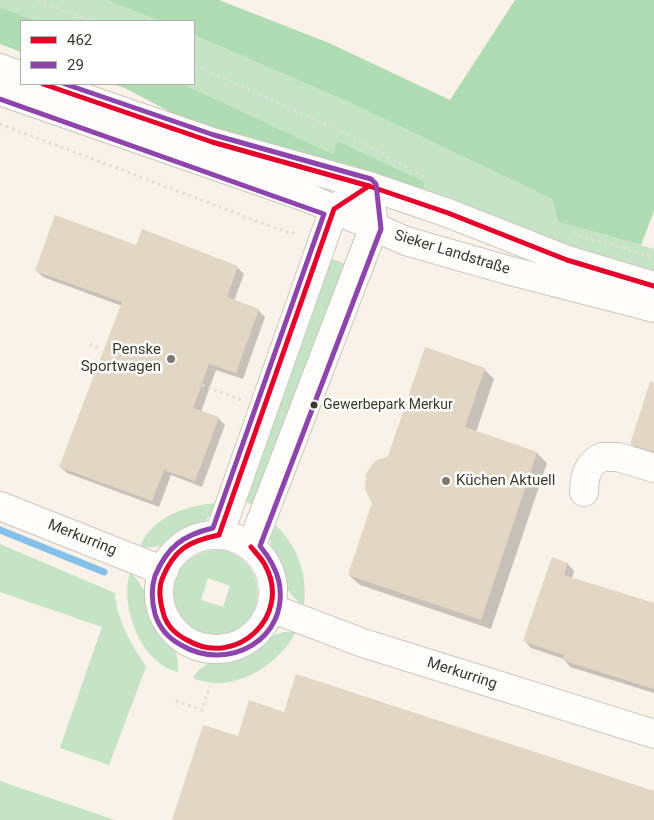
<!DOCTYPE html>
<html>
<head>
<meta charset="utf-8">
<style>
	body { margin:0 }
	#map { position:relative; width:654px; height:820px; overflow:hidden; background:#f9f2e9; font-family:Roboto,sans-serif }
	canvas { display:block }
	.legend { position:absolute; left:20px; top:20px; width:175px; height:65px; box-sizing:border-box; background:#fff; border:1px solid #b2afab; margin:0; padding:6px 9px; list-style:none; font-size:15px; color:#3e372c }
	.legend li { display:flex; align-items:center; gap:10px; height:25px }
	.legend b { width:25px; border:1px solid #b2afab }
</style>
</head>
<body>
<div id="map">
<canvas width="654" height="820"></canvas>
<ul class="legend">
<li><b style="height:6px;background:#e4002b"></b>462</li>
<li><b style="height:6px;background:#8e44ad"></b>29</li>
</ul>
</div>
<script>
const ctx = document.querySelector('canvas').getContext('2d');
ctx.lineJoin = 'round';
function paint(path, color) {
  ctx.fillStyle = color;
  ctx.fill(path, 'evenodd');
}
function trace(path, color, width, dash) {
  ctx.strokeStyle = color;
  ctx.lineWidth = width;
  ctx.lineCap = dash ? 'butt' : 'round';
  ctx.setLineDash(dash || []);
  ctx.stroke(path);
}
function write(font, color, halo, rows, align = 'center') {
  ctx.font = font + ' Roboto,sans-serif';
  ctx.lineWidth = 5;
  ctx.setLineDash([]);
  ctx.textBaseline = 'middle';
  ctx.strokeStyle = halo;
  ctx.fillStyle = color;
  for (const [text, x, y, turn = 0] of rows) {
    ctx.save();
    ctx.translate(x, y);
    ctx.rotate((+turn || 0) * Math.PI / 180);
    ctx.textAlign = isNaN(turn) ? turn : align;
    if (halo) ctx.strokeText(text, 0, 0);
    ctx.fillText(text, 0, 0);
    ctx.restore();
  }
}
const green = new Path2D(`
	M 0,0 L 107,0 L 159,21 L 36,21 L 0,7 Z
	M 194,35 L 353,104 L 552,199 L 558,222 L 654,249 L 654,273 L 575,250 L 422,193 L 337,141 L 333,154 L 183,84 L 194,84 Z
	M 326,257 L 346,264 L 258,507 L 241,500 Z
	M 220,503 C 205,527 169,551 140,547 C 151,516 190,504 220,503 Z
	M 272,522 C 297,544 308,573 304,606 C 281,591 265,549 272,522 Z
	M 0,544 L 115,593 C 117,621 131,643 146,667 L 109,765 L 60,748 L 102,627 L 0,592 Z
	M 222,550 C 279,564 262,644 209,634 C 155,625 162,549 222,550 ZM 208,578 L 230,586 L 223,607 L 201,600 Z
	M 130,572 C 138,580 145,590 149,601 C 151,608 151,615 154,620 C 167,644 179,641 178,672 C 141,664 119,605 130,572 Z
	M 283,632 L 296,632 C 278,666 232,695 193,678 C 205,657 226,662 244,653 C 258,647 268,637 283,632 Z
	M 0,781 L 115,820 L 0,820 Z`);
const forest = new Path2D(`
	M 107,0 L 219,0 L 329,43 L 450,100 L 515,0 L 654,0 L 654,211 L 641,245 L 558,222 L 552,199 L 353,104 L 194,35 L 194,21 L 159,21 Z
	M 0,7 L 36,21 L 21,21 L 21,52 L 0,44 Z
	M 111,84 L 183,84 L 333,154 L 337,141 L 424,182 L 422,193 L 228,135 L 176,115 L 125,88 Z`);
const shadow = new Path2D(`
	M 137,247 L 237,267 L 244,274 L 234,301 L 258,310 L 265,317 L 243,379 L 216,370 L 201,412 L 218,418 L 225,425 L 202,487 L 171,475 L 159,507 L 67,473 L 60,467 L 122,306 L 43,277 L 36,270 Z
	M 484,369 L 494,379 L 476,432 L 537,453 L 547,463 L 491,629 L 360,585 L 349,575 L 374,503 L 366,488 L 366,479 L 369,470 L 380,460 L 389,456 Z
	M 654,396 L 654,458 L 641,454 L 632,444 Z
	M 552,559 L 568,564 L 574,571 L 572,579 L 654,605 L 654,693 L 570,667 L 564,659 L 531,648 L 525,641 Z`);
const stream = new Path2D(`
	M 0,530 L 104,572`);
const building = new Path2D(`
	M 55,215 L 136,245 L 142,229 L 238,266 L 227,297 L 259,309 L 236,373 L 209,364 L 193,408 L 219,417 L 195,481 L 164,470 L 152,501 L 59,467 L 122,302 L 35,271 Z
	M 425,347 L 485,368 L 465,427 L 537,452 L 481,620 L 348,575 L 372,503 L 365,489 L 366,474 L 375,461 L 388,456 Z
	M 650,382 L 654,382 L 654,452 L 630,444 Z
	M 552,557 L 568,563 L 564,575 L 654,603 L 654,689 L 562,660 L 564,655 L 523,641 Z
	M 296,674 L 654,791 L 654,820 L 172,820 L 203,725 L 238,736 L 249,700 L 284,712 Z`);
const path = new Path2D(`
	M 38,0 L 90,21
	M 194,64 L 352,137 L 424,177
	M 0,124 L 286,232 L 298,233
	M 573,233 L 654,258
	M 90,344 L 98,347
	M 202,385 L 241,400
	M 176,701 L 202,710 L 210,686`);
const minor = new Path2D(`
	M 584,492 C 584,477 587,464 602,457 L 618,457 L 654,468
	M 0,506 L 164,571
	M 219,535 L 334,209 L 369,186 L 374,227 L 251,547
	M159 592a57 57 0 1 1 114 0a57 57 0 1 1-114 0Z
	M 271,608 L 363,643 L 654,734`);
const major = new Path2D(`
	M 0,68 L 21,76
	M 43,84 L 212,142 L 369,186 L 448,213 L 567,260 L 654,286
	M 0,91 L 311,199 L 406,241 L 507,270 L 654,308`);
const bus1 = new Path2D(`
	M 43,84 L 212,142 L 369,186 L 448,213 L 567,260 L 654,286
	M 219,535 L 334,209 L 369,186
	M 219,535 C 189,541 174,549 162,579 C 158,589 160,601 163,612 C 166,625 175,634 187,640 C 236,669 293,616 265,565 C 262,559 256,553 251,547`);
const bus2 = new Path2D(`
	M 0,99 L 324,214 L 213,528 C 183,535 167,547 155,576 C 151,588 152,602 155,614 C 159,627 168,638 181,645 C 228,673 290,639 279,582 C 276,568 269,557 260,546 L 381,229 L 376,184 L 371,179 L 214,135 L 65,84`);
const markers = [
	[171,359,5,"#7f786e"],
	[314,405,4.5,"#3e372c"],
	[446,481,5,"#7f786e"]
];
const busNames = [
	["Gewerbepark Merkur",323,405]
];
const streetNames = [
	["Sieker Landstraße",452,253,17],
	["Merkurring",82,538,22],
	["Merkurring",462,674,18]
];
const poiNames = [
	["Penske",161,350],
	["Sportwagen",161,367],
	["Küchen Aktuell",456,481,"left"]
];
paint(green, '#c5e3c5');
paint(forest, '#afdcb3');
paint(shadow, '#0003');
trace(stream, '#83c0ea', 7);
paint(building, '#e2d6c5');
trace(minor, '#cdc7be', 30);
trace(major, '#cdc7be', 30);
trace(path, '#e0dedb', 3, [2.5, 4]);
trace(minor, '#fefdfc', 28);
trace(major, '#fefdfc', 28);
trace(bus1, '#e4002b', 5);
trace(bus2, '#8e44ad', 5);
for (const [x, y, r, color] of markers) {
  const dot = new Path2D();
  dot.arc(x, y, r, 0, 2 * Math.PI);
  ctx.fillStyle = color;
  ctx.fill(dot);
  trace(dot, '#fff', 2);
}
write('14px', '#3e372c', '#fff', busNames, 'left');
write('15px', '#3e372c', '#fff', streetNames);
write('15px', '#3e372c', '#fff', poiNames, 'right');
</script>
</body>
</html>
